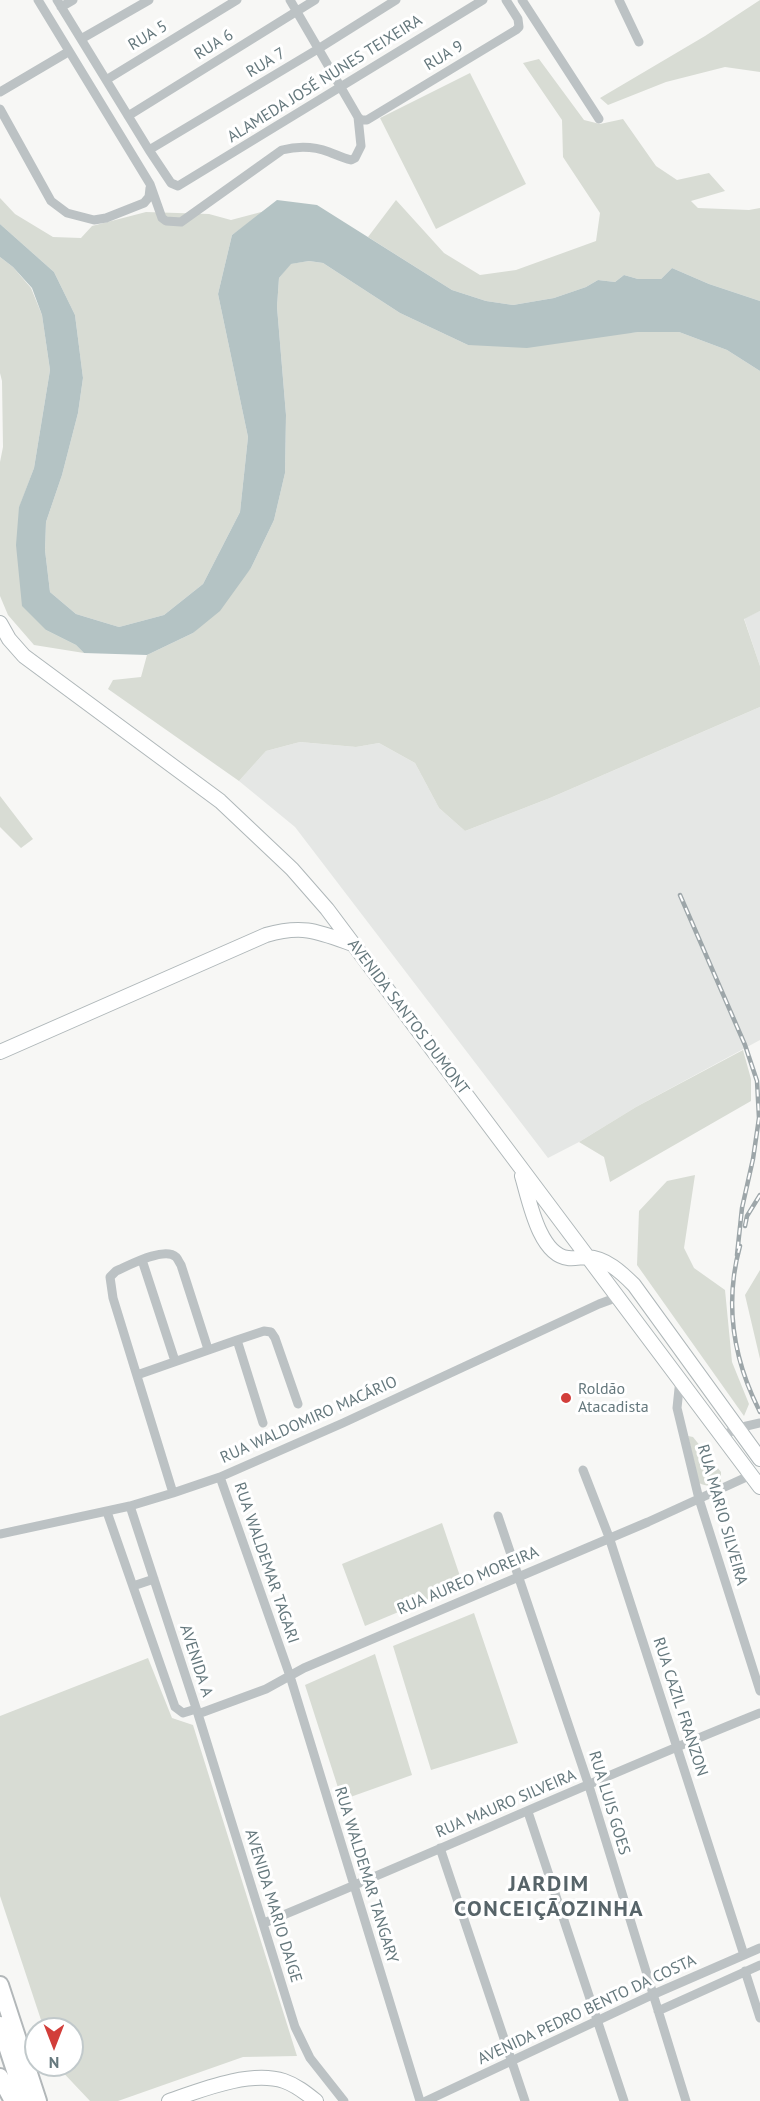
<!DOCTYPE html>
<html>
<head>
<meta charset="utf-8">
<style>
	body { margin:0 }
	#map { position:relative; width:760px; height:2101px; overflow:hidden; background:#f7f7f5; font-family:"PT Sans",sans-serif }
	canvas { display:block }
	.north { position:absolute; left:24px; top:2017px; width:60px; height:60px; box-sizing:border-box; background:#fff; border:2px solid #c1c9cb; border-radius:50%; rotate:180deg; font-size:16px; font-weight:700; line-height:24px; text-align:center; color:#65787d }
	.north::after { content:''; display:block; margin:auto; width:21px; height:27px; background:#d23e3a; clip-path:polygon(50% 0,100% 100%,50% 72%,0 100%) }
</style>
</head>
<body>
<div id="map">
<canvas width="760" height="2101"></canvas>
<div class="north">N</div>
</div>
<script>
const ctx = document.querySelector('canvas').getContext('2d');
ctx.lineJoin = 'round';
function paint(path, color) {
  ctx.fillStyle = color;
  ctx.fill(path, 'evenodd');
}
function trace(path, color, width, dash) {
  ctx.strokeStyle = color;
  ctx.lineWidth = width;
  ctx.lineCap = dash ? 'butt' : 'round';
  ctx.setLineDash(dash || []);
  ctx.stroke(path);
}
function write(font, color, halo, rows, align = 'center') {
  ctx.font = font + ' "PT Sans",sans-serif';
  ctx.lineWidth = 6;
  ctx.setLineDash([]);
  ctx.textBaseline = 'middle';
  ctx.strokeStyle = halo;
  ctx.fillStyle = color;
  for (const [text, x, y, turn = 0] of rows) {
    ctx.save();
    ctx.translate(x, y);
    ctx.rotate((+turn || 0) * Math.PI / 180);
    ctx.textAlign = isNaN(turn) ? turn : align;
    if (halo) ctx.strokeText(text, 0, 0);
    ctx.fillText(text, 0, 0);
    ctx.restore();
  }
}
const built = new Path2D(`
	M 760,611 L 760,666 L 744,618 Z
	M 760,707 L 760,1040 L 636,1107 L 579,1142 L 548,1158 L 295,827 L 239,781 L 266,751 L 300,742 L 356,747 L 379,743 L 415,763 L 439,808 L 465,831 L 550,798 Z`);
const green = new Path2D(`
	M 760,0 L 760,72 L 725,67 L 666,82 L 608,105 L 600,98 L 705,36 Z
	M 539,59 L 584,120 L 600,124 L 623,119 L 656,166 L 677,180 L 709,173 L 725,191 L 691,201 L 698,208 L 749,210 L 760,208 L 760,301 L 709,284 L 672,268 L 661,279 L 638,279 L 624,275 L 615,282 L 598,280 L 586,287 L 554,298 L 513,305 L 486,301 L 452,290 L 368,237 L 396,200 L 444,253 L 480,275 L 516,270 L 596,241 L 600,213 L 563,157 L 562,120 L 523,63 Z
	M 470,73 L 526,184 L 436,229 L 380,118 Z
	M 0,198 L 15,214 L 53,237 L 81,238 L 92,226 L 146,212 L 209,214 L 231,220 L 265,211 L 232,235 L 218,294 L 248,437 L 240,512 L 203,584 L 164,615 L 119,627 L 76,614 L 50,592 L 45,550 L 46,522 L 62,475 L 78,413 L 83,378 L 75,315 L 54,272 L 0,224 Z
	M 0,257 L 13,267 L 31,288 L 42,315 L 50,370 L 34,468 L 19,508 L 46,630 L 76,645 L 84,653 L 34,645 L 8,615 L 0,596 L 0,462 L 3,447 L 2,381 L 0,373 Z
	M 309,261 L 323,263 L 400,313 L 468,345 L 638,332 L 679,332 L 727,350 L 760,371 L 760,611 L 744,619 L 760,666 L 760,707 L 550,798 L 465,831 L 439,808 L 415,763 L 379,743 L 356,747 L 300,742 L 266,751 L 239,781 L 108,689 L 113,680 L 141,677 L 147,655 L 193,633 L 251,568 L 274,520 L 285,473 L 286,415 L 277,307 L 279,278 L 290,264 Z
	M 0,796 L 33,839 L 21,848 L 0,827 Z
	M 743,1050 L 751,1079 L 751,1101 L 610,1182 L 604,1157 L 579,1142 L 636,1107 Z
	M 695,1175 L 684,1248 L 694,1268 L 725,1290 L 732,1362 L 749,1404 L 744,1416 L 637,1265 L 639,1211 L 667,1181 Z
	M 760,1270 L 760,1359 L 745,1295 Z
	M 688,1436 L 693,1437 L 721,1472 L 721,1482 C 713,1486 708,1487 699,1483 Z
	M 442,1523 L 463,1585 L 365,1626 L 342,1564 Z
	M 474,1613 L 518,1743 L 431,1770 L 393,1646 Z
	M 375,1654 L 412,1775 L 342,1800 L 305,1685 Z
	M 148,1658 L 172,1718 L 193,1725 L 297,2056 L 243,2057 L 118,2101 L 90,2101 L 56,2065 L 72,2065 L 72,2029 L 44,2029 L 0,1896 L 0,1716 Z`);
const water = new Path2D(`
	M 277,200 L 317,205 L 452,290 L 486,301 L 513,305 L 554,298 L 586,287 L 598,280 L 615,282 L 624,275 L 638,279 L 661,279 L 672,268 L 709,284 L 760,301 L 760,371 L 727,350 L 679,332 L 638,332 L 527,348 L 468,345 L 400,313 L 323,263 L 309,261 L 291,264 L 279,278 L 277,307 L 286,415 L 285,473 L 274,520 L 251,568 L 220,611 L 193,633 L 147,655 L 84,653 L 76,645 L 46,630 L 22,606 L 16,545 L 19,507 L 34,468 L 50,370 L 42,315 L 32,288 L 13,267 L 0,257 L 0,224 L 54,272 L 75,315 L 83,378 L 78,413 L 62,475 L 46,522 L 45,550 L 50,592 L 76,614 L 119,627 L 164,615 L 203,584 L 240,512 L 248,437 L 218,294 L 232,235 Z`);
const street = new Path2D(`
	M 38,0 L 150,184 L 162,218 L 166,221 L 181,222 L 282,150 C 298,146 313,146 329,152 C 337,155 343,158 351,160 L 355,158 L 361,146 L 358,117 L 290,0
	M 57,0 L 149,150 L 171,183 L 178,186 L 483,0
	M 522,0 L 599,119
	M 619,0 L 639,42
	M 61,7 L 73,0
	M 81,39 L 149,0
	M 106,80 L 237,0
	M 0,92 L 68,52
	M 0,109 L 51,201 L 67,213 L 94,220 L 106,218 L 144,203 L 149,197 L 150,188
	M 128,116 L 315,0
	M 358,117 L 361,120 L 367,120 L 516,30 L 519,27 L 518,19 L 506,0
	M 149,150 L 318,49 L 396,0
	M 142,1260 L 175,1361
	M 237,1340 L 264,1331 L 271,1332 L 275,1338 L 298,1404
	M 137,1375 L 237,1340 L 263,1423
	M 680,1379 L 677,1408 L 699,1499 L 760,1691
	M 722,1436 L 738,1428 L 760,1423
	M 583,1470 L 609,1537 L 744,1955
	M 220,1477 L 290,1676 L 420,2101
	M 173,1493 L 113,1298 L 110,1277 L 116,1271 C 128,1266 164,1246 176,1257 C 178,1259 179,1262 181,1265 L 208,1349
	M 130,1506 L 198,1714 L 295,2027 L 310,2058 L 344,2101
	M 107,1512 L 175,1707 L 183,1713 L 196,1709
	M 498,1516 L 589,1786 L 686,2101
	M 0,1534 L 130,1506 L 173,1493 L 220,1477 L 343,1423 L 599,1304 L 618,1297
	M 133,1586 L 154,1579
	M 198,1714 L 266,1689 L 304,1668 L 648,1522 L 751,1475
	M 528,1812 L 624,2101
	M 440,1848 L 525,2101
	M 264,1923 C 430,1855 593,1780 760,1713
	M 745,1971 L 760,2018
	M 658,2011 L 760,1965
	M 426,2101 L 652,1995 L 760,1948`);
const secondary = new Path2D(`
	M 0,623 L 9,639 L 24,656 L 220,801 L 292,869 L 327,909 L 760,1487
	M 0,1052 L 266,935 C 304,924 319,932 355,945
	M 522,1176 C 529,1199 539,1255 568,1258 C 574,1259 581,1257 587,1257 C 606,1258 621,1272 634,1285 L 760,1459
	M 169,2101 C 201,2090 250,2070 284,2081 C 296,2085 306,2093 316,2101`);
const highway = new Path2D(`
	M 0,1985 L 38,2101
	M 0,2025 L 25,2101
	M 0,2077 L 13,2101`);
const rail = new Path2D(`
	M 680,895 L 745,1045 L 757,1081 L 759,1118 L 753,1159 L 742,1208 L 737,1255
	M 745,1226 L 747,1216 L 760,1195
	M 740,1246 C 724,1304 733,1359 760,1412`);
const markers = [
	[566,1398,6,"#d23e3a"]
];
const streetNames = [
	["RUA 5",148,36,-31],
	["RUA 6",214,45,-32],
	["RUA 9",444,56,-31],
	["RUA 7",266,63,-31],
	["ALAMEDA JOSÉ NUNES TEIXEIRA",325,79,-32],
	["AVENIDA SANTOS DUMONT",408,1017,53],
	["RUA WALDOMIRO MACÁRIO",309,1420,-24],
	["RUA MARIO SILVEIRA",722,1515,74],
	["RUA WALDEMAR TAGARI",266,1563,71],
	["RUA AUREO MOREIRA",468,1581,-23],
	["AVENIDA A",196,1661,72],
	["RUA CAZIL FRANZON",680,1707,72],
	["RUA LUIS GOES",609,1803,73],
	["RUA MAURO SILVEIRA",506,1804,-23],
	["RUA WALDEMAR TANGARY",366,1875,73],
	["AVENIDA MARIO DAIGE",273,1906,73],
	["AVENIDA PEDRO BENTO DA COSTA",587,2010,-25]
];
const poiNames = [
	["Roldão",578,1389],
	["Atacadista",578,1407]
];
const districtNames = [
	["JARDIM",549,1885],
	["CONCEIÇÃOZINHA",549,1910]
];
paint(built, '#e5e7e5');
paint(green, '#d8dcd4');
paint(water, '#b4c3c4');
trace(secondary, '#afb7b9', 16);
trace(highway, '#b2b7b9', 20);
trace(street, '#bcc2c4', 9);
trace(secondary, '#fff', 14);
trace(highway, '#fff', 16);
trace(rail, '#9da6a9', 4.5);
trace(rail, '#fff', 2, [7]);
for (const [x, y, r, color] of markers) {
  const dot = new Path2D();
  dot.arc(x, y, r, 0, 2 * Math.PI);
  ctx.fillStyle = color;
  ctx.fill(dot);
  trace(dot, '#fff', 2);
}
write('16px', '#65787d', '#fff', streetNames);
write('16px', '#65787d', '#fff', poiNames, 'left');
ctx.letterSpacing = '1.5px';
write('bold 22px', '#576469', '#fff', districtNames);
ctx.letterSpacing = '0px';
</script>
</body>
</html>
